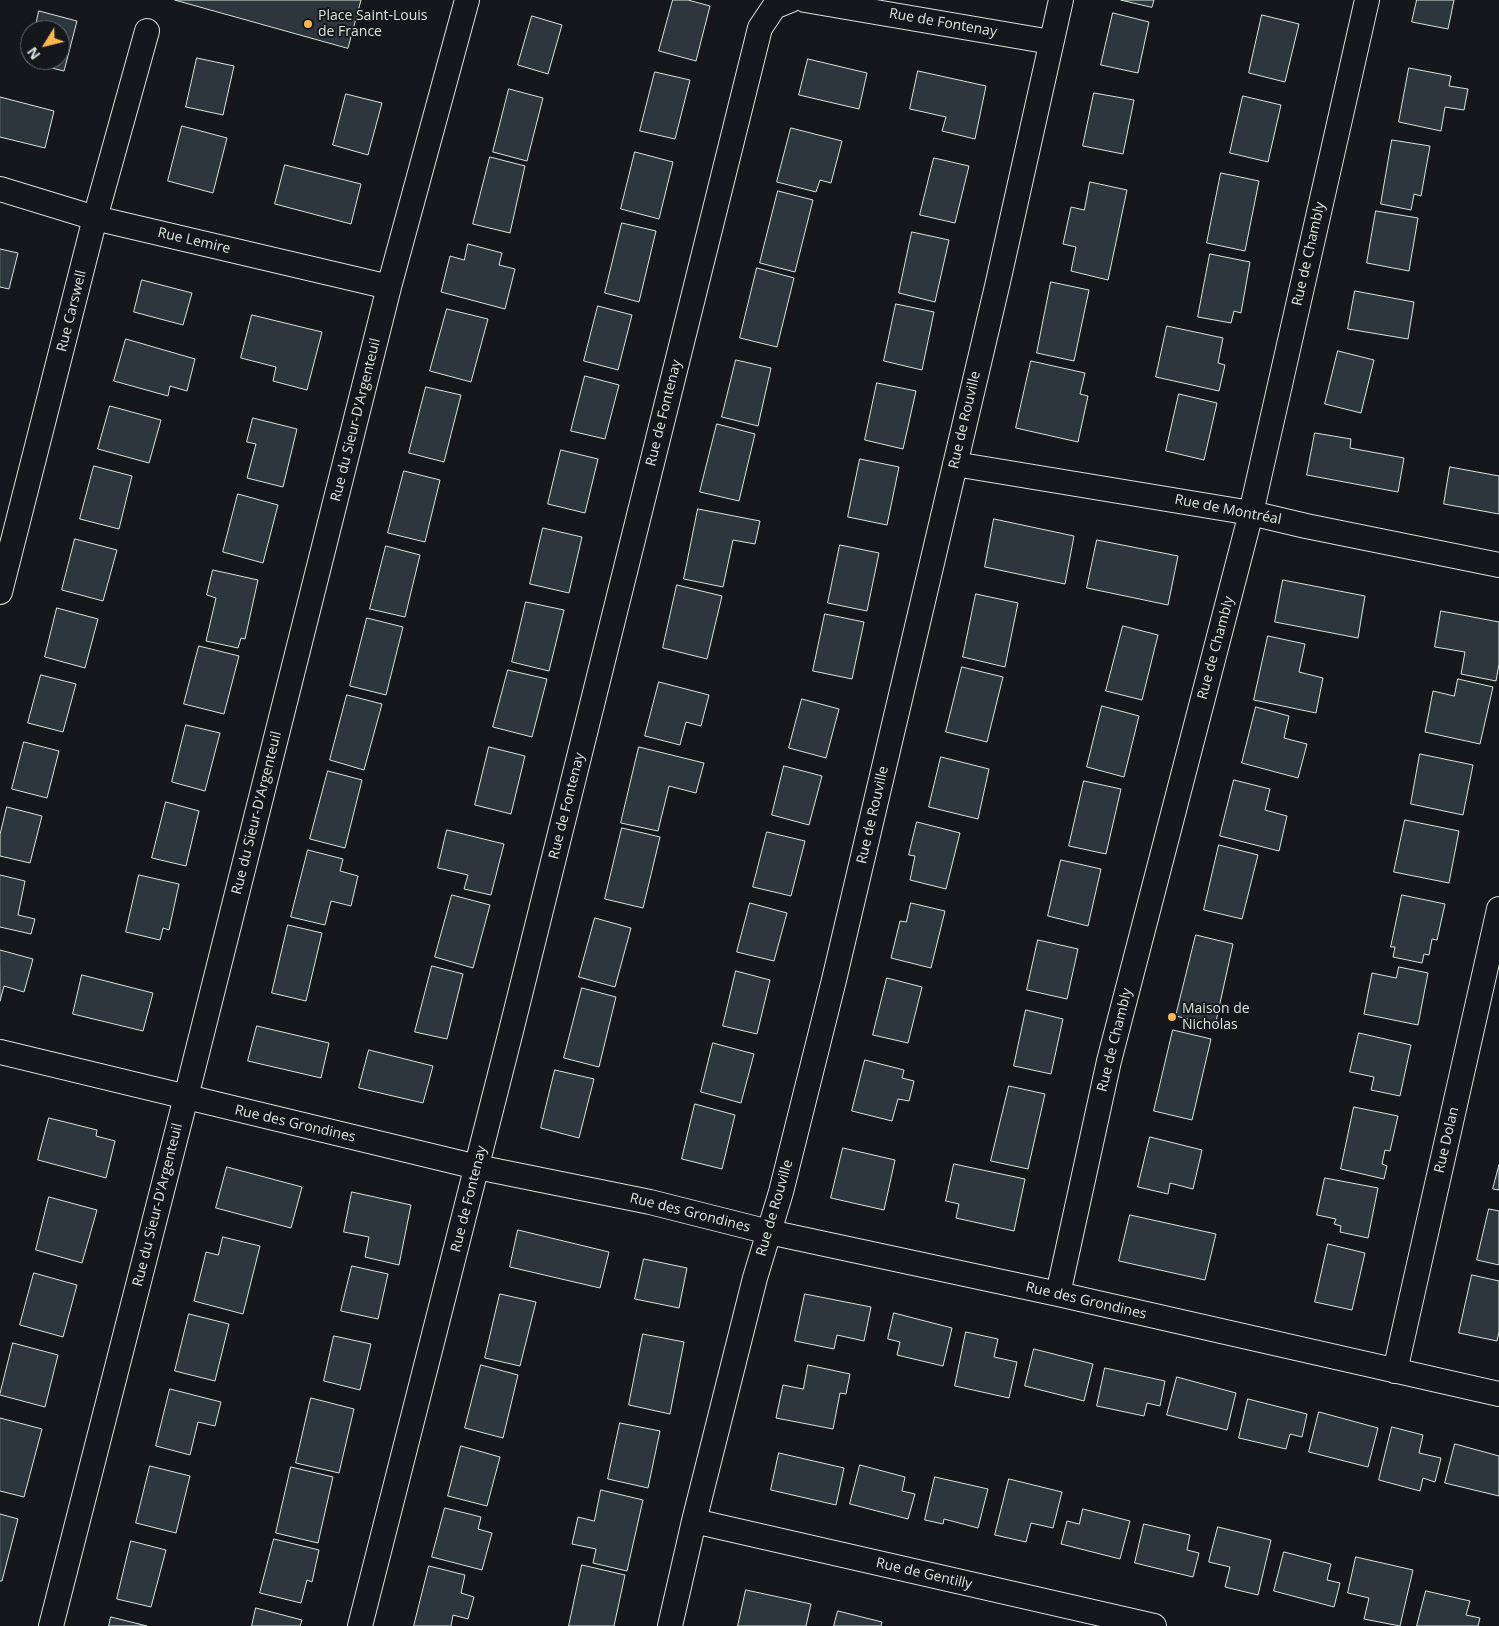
<!DOCTYPE html>
<html>
<head>
<meta charset="utf-8">
<style>
	body { margin:0 }
	#map { position:relative; width:1499px; height:1626px; overflow:hidden; background:#14181c; font-family:"Open Sans",sans-serif }
	canvas { display:block }
	.north { position:absolute; left:20px; top:20px; width:50px; height:50px; box-sizing:border-box; background:#14181c; border:1px solid #626a69; border-radius:50%; rotate:234deg; font-size:14px; font-weight:700; line-height:20px; text-align:center; color:#d8e6dc }
	.north::after { content:''; display:block; margin:auto; width:18px; height:22px; background:#ffb74d; clip-path:polygon(50% 0,100% 100%,50% 72%,0 100%) }
</style>
</head>
<body>
<div id="map">
<canvas width="1499" height="1626"></canvas>
<div class="north">N</div>
</div>
<script>
const ctx = document.querySelector('canvas').getContext('2d');
ctx.lineJoin = 'round';
function paint(path, color) {
  ctx.fillStyle = color;
  ctx.fill(path, 'evenodd');
}
function trace(path, color, width, dash) {
  ctx.strokeStyle = color;
  ctx.lineWidth = width;
  ctx.lineCap = dash ? 'butt' : 'round';
  ctx.setLineDash(dash || []);
  ctx.stroke(path);
}
function write(font, color, halo, rows, align = 'center') {
  ctx.font = font + ' "Open Sans",sans-serif';
  ctx.lineWidth = 4;
  ctx.setLineDash([]);
  ctx.textBaseline = 'middle';
  ctx.strokeStyle = halo;
  ctx.fillStyle = color;
  for (const [text, x, y, turn = 0] of rows) {
    ctx.save();
    ctx.translate(x, y);
    ctx.rotate((+turn || 0) * Math.PI / 180);
    ctx.textAlign = isNaN(turn) ? turn : align;
    if (halo) ctx.strokeText(text, 0, 0);
    ctx.fillText(text, 0, 0);
    ctx.restore();
  }
}
const building = new Path2D(`
	M 175,0 L 361,0 L 348,48 Z
	M 673,0 L 688,0 L 710,6 L 696,61 L 659,51 Z
	M 1121,0 L 1154,0 L 1152,7 Z
	M 1417,0 L 1454,0 L 1448,29 L 1412,22 Z
	M 39,11 L 77,21 L 64,71 L 27,62 L 30,48 L 30,60 L 60,60 L 60,30 L 35,30 Z
	M 1113,13 L 1149,22 L 1138,73 L 1101,65 Z
	M 1262,15 L 1299,24 L 1285,82 L 1249,73 Z
	M 532,16 L 562,25 L 548,74 L 518,65 Z
	M 197,58 L 234,66 L 223,115 L 186,107 Z
	M 808,59 L 867,73 L 859,109 L 799,95 Z
	M 1409,68 L 1451,76 L 1449,86 L 1468,89 L 1464,110 L 1445,107 L 1441,131 L 1399,122 Z
	M 918,71 L 986,86 L 975,139 L 942,131 L 946,117 L 910,109 Z
	M 655,72 L 690,80 L 675,139 L 640,131 Z
	M 509,89 L 543,98 L 527,161 L 493,152 Z
	M 1094,93 L 1134,100 L 1123,154 L 1083,146 Z
	M 346,94 L 382,103 L 368,155 L 333,145 Z
	M 1243,96 L 1281,105 L 1268,162 L 1230,153 Z
	M 0,97 L 54,111 L 45,148 L 0,137 Z
	M 182,126 L 227,138 L 213,193 L 168,181 Z
	M 791,128 L 842,141 L 831,183 L 820,180 L 816,192 L 777,182 Z
	M 1392,140 L 1430,146 L 1421,196 L 1414,194 L 1411,210 L 1381,204 Z
	M 635,152 L 673,162 L 659,219 L 621,209 Z
	M 490,157 L 525,166 L 510,233 L 473,224 Z
	M 934,158 L 969,166 L 955,223 L 920,215 Z
	M 285,165 L 361,184 L 351,224 L 275,204 Z
	M 1221,173 L 1259,181 L 1245,251 L 1207,243 Z
	M 1090,182 L 1127,190 L 1108,280 L 1071,271 L 1076,247 L 1063,244 L 1071,207 L 1084,210 Z
	M 778,191 L 813,200 L 795,272 L 760,263 Z
	M 1376,211 L 1418,218 L 1409,271 L 1367,263 Z
	M 622,223 L 656,231 L 639,302 L 605,293 Z
	M 912,232 L 949,240 L 935,302 L 899,293 Z
	M 468,244 L 502,253 L 499,265 L 515,269 L 505,309 L 441,292 L 450,256 L 464,260 Z
	M 0,249 L 18,253 L 9,289 L 0,287 Z
	M 1210,254 L 1250,262 L 1241,313 L 1234,311 L 1231,323 L 1198,317 Z
	M 757,268 L 794,278 L 777,347 L 740,338 Z
	M 142,280 L 192,293 L 183,325 L 134,312 Z
	M 1051,282 L 1089,290 L 1074,361 L 1037,353 Z
	M 1355,291 L 1414,302 L 1408,339 L 1348,329 Z
	M 896,304 L 934,312 L 922,370 L 884,361 Z
	M 598,306 L 632,315 L 618,370 L 584,361 Z
	M 447,309 L 488,319 L 471,382 L 430,371 Z
	M 252,315 L 322,332 L 307,390 L 273,381 L 276,367 L 241,358 Z
	M 1167,326 L 1223,338 L 1218,363 L 1225,365 L 1219,391 L 1156,377 Z
	M 126,339 L 195,359 L 187,391 L 170,386 L 168,396 L 114,381 Z
	M 1338,351 L 1374,360 L 1361,413 L 1325,404 Z
	M 736,360 L 771,368 L 758,426 L 722,417 Z
	M 1031,361 L 1085,373 L 1080,394 L 1088,396 L 1078,442 L 1016,428 Z
	M 585,376 L 619,385 L 605,439 L 571,431 Z
	M 877,383 L 916,391 L 903,449 L 865,440 Z
	M 426,387 L 461,395 L 444,462 L 409,453 Z
	M 1179,394 L 1217,403 L 1204,460 L 1166,451 Z
	M 110,406 L 161,420 L 149,463 L 98,449 Z
	M 253,418 L 297,429 L 283,487 L 247,478 L 256,444 L 247,442 Z
	M 717,424 L 755,434 L 739,501 L 700,492 Z
	M 1315,433 L 1351,439 L 1350,448 L 1404,458 L 1398,492 L 1307,475 Z
	M 561,450 L 598,459 L 585,513 L 548,504 Z
	M 860,459 L 899,467 L 887,525 L 848,517 Z
	M 94,466 L 132,476 L 119,529 L 80,519 Z
	M 1450,467 L 1499,476 L 1499,514 L 1444,504 Z
	M 404,471 L 440,480 L 425,542 L 388,533 Z
	M 238,494 L 278,505 L 263,563 L 223,552 Z
	M 698,509 L 760,521 L 755,544 L 733,540 L 723,587 L 684,579 Z
	M 994,519 L 1074,536 L 1065,584 L 985,567 Z
	M 543,528 L 582,537 L 569,593 L 530,584 Z
	M 75,539 L 117,550 L 103,601 L 62,590 Z
	M 1097,540 L 1178,556 L 1168,605 L 1087,588 Z
	M 840,545 L 879,553 L 867,611 L 828,603 Z
	M 386,546 L 420,555 L 405,617 L 370,609 Z
	M 213,570 L 258,580 L 245,639 L 241,638 L 238,648 L 206,641 L 216,598 L 207,595 Z
	M 1283,580 L 1365,596 L 1358,638 L 1275,622 Z
	M 677,585 L 722,596 L 707,659 L 663,648 Z
	M 976,594 L 1018,603 L 1005,667 L 963,657 Z
	M 526,602 L 564,610 L 549,671 L 512,662 Z
	M 57,608 L 98,619 L 85,668 L 45,657 Z
	M 1441,611 L 1499,622 L 1499,664 L 1496,681 L 1461,674 L 1465,652 L 1435,647 Z
	M 825,614 L 864,622 L 852,679 L 813,671 Z
	M 367,618 L 403,627 L 386,695 L 350,686 Z
	M 1123,626 L 1158,635 L 1142,700 L 1106,691 Z
	M 1268,636 L 1305,644 L 1299,672 L 1323,678 L 1316,713 L 1254,700 Z
	M 199,646 L 239,656 L 224,714 L 184,704 Z
	M 962,667 L 1003,677 L 987,742 L 946,732 Z
	M 508,670 L 547,679 L 532,737 L 493,727 Z
	M 41,675 L 76,684 L 63,732 L 28,723 Z
	M 1458,679 L 1493,687 L 1480,744 L 1425,732 L 1433,691 L 1454,696 Z
	M 659,682 L 709,695 L 701,726 L 686,722 L 680,745 L 645,736 Z
	M 347,695 L 382,704 L 364,770 L 330,760 Z
	M 802,699 L 839,709 L 826,758 L 789,748 Z
	M 1102,706 L 1139,716 L 1124,777 L 1087,767 Z
	M 1256,707 L 1289,716 L 1284,738 L 1307,744 L 1298,778 L 1242,763 Z
	M 186,725 L 220,733 L 205,791 L 172,782 Z
	M 24,742 L 59,751 L 47,798 L 12,789 Z
	M 489,747 L 525,756 L 511,814 L 475,805 Z
	M 639,747 L 704,763 L 696,793 L 669,786 L 658,831 L 621,823 Z
	M 1420,754 L 1473,765 L 1463,815 L 1411,804 Z
	M 941,757 L 989,769 L 978,819 L 929,807 Z
	M 784,766 L 822,776 L 809,825 L 772,815 Z
	M 328,771 L 362,780 L 345,848 L 310,839 Z
	M 1234,780 L 1270,789 L 1265,810 L 1287,816 L 1279,851 L 1220,836 Z
	M 1084,781 L 1121,789 L 1106,854 L 1069,846 Z
	M 166,802 L 199,811 L 186,866 L 152,858 Z
	M 7,807 L 42,816 L 30,863 L 0,856 L 0,835 Z
	M 1405,820 L 1459,831 L 1449,883 L 1394,872 Z
	M 917,822 L 960,833 L 946,889 L 910,880 L 915,856 L 909,855 Z
	M 622,828 L 660,837 L 643,908 L 605,899 Z
	M 447,830 L 504,844 L 491,895 L 464,889 L 468,875 L 438,868 Z
	M 767,832 L 805,841 L 791,896 L 753,887 Z
	M 1219,845 L 1258,855 L 1242,919 L 1204,910 Z
	M 308,850 L 343,859 L 340,871 L 358,876 L 351,906 L 331,901 L 325,925 L 291,917 Z
	M 1061,860 L 1101,869 L 1088,926 L 1048,916 Z
	M 0,875 L 25,881 L 18,915 L 35,919 L 31,934 L 0,927 Z
	M 139,875 L 179,884 L 169,930 L 163,928 L 160,940 L 126,932 Z
	M 452,895 L 490,905 L 473,968 L 435,957 Z
	M 1402,895 L 1445,904 L 1437,940 L 1432,939 L 1429,955 L 1424,954 L 1422,963 L 1393,957 L 1395,947 L 1391,947 Z
	M 750,903 L 787,913 L 774,961 L 737,952 Z
	M 911,903 L 945,911 L 931,968 L 891,958 L 900,921 L 906,922 Z
	M 595,918 L 631,928 L 615,987 L 579,977 Z
	M 288,925 L 322,933 L 306,1001 L 272,993 Z
	M 1196,935 L 1233,944 L 1215,1026 L 1176,1016 Z
	M 1038,940 L 1078,949 L 1067,999 L 1027,990 Z
	M 0,950 L 33,959 L 24,992 L 4,986 L 0,1001 Z
	M 432,966 L 463,974 L 447,1039 L 415,1032 Z
	M 1399,967 L 1428,973 L 1418,1025 L 1364,1014 L 1372,973 L 1396,978 Z
	M 736,971 L 770,980 L 757,1034 L 723,1026 Z
	M 82,975 L 153,993 L 143,1031 L 73,1014 Z
	M 887,978 L 922,987 L 908,1043 L 873,1035 Z
	M 582,988 L 616,997 L 599,1067 L 564,1058 Z
	M 1026,1010 L 1063,1019 L 1051,1074 L 1014,1066 Z
	M 257,1026 L 329,1043 L 321,1078 L 248,1061 Z
	M 1173,1030 L 1211,1039 L 1192,1120 L 1154,1111 Z
	M 1359,1033 L 1411,1045 L 1400,1096 L 1371,1090 L 1374,1077 L 1350,1072 Z
	M 713,1043 L 754,1054 L 741,1103 L 701,1092 Z
	M 369,1050 L 433,1066 L 423,1103 L 359,1088 Z
	M 865,1060 L 904,1070 L 902,1078 L 914,1081 L 909,1101 L 898,1099 L 892,1121 L 852,1111 Z
	M 555,1070 L 594,1079 L 579,1138 L 541,1128 Z
	M 1009,1086 L 1045,1094 L 1028,1169 L 991,1161 Z
	M 695,1104 L 735,1115 L 722,1169 L 682,1159 Z
	M 1354,1107 L 1398,1116 L 1390,1151 L 1385,1150 L 1382,1164 L 1387,1166 L 1384,1179 L 1341,1169 Z
	M 49,1118 L 97,1130 L 96,1136 L 115,1141 L 106,1178 L 38,1160 Z
	M 1150,1137 L 1202,1150 L 1193,1189 L 1170,1183 L 1168,1194 L 1138,1187 Z
	M 843,1148 L 895,1160 L 884,1210 L 831,1198 Z
	M 954,1164 L 1025,1179 L 1014,1231 L 956,1218 L 959,1204 L 946,1201 Z
	M 1499,1165 L 1499,1190 L 1493,1189 Z
	M 227,1167 L 302,1187 L 291,1228 L 216,1208 Z
	M 1325,1178 L 1378,1188 L 1368,1238 L 1340,1232 L 1341,1226 L 1334,1224 L 1336,1219 L 1317,1215 Z
	M 352,1192 L 411,1205 L 399,1265 L 365,1257 L 369,1237 L 344,1232 Z
	M 49,1197 L 97,1210 L 82,1263 L 36,1250 Z
	M 1489,1209 L 1499,1211 L 1499,1265 L 1477,1260 Z
	M 1130,1215 L 1216,1234 L 1205,1280 L 1119,1261 Z
	M 518,1230 L 609,1252 L 600,1288 L 510,1267 Z
	M 223,1237 L 260,1246 L 243,1314 L 194,1301 L 206,1252 L 218,1255 Z
	M 1328,1244 L 1365,1253 L 1352,1310 L 1315,1302 Z
	M 644,1259 L 687,1268 L 679,1308 L 635,1299 Z
	M 352,1266 L 388,1274 L 378,1319 L 341,1311 Z
	M 34,1273 L 77,1285 L 63,1337 L 20,1325 Z
	M 1472,1275 L 1499,1281 L 1499,1332 L 1497,1341 L 1459,1333 Z
	M 500,1294 L 536,1302 L 520,1366 L 485,1358 Z
	M 805,1294 L 871,1307 L 864,1341 L 837,1335 L 834,1349 L 795,1341 Z
	M 894,1313 L 952,1328 L 943,1366 L 897,1355 L 900,1342 L 888,1339 Z
	M 189,1314 L 229,1324 L 215,1381 L 175,1371 Z
	M 966,1332 L 998,1339 L 994,1357 L 1017,1362 L 1009,1398 L 955,1386 Z
	M 643,1334 L 684,1342 L 670,1414 L 629,1405 Z
	M 334,1336 L 371,1344 L 360,1390 L 324,1381 Z
	M 13,1343 L 58,1355 L 45,1407 L 0,1395 Z
	M 1034,1349 L 1093,1364 L 1084,1401 L 1025,1386 Z
	M 481,1365 L 518,1375 L 503,1438 L 465,1428 Z
	M 808,1365 L 850,1374 L 846,1394 L 840,1393 L 833,1429 L 776,1418 L 783,1385 L 803,1389 Z
	M 1105,1368 L 1165,1381 L 1160,1406 L 1147,1403 L 1144,1416 L 1097,1406 Z
	M 1177,1377 L 1236,1393 L 1227,1430 L 1167,1415 Z
	M 170,1389 L 221,1402 L 215,1426 L 198,1422 L 190,1455 L 156,1446 Z
	M 311,1398 L 354,1409 L 339,1473 L 296,1463 Z
	M 1248,1399 L 1307,1414 L 1302,1437 L 1290,1434 L 1286,1449 L 1239,1438 Z
	M 1319,1412 L 1378,1428 L 1368,1467 L 1309,1452 Z
	M 0,1418 L 42,1429 L 24,1497 L 0,1491 Z
	M 620,1423 L 660,1431 L 648,1488 L 608,1479 Z
	M 1392,1427 L 1423,1435 L 1419,1453 L 1441,1458 L 1435,1482 L 1423,1478 L 1420,1491 L 1379,1480 Z
	M 1455,1444 L 1499,1456 L 1499,1496 L 1445,1483 Z
	M 461,1446 L 500,1457 L 487,1506 L 448,1496 Z
	M 779,1453 L 844,1468 L 836,1505 L 771,1490 Z
	M 860,1465 L 905,1477 L 902,1491 L 915,1494 L 908,1519 L 850,1504 Z
	M 150,1466 L 190,1476 L 176,1533 L 136,1523 Z
	M 291,1467 L 333,1477 L 318,1543 L 276,1533 Z
	M 935,1477 L 988,1489 L 978,1528 L 944,1519 L 943,1524 L 925,1520 Z
	M 1009,1479 L 1062,1492 L 1053,1528 L 1031,1523 L 1026,1542 L 995,1535 Z
	M 601,1490 L 643,1500 L 627,1571 L 593,1563 L 596,1549 L 572,1544 L 578,1517 L 594,1521 Z
	M 445,1508 L 481,1517 L 478,1529 L 492,1533 L 482,1570 L 432,1557 Z
	M 1083,1509 L 1130,1521 L 1120,1559 L 1061,1544 L 1067,1521 L 1079,1524 Z
	M 0,1514 L 18,1519 L 2,1581 L 0,1581 Z
	M 1144,1524 L 1190,1535 L 1187,1550 L 1199,1553 L 1193,1577 L 1135,1563 Z
	M 1218,1527 L 1271,1540 L 1258,1595 L 1225,1587 L 1230,1567 L 1209,1562 Z
	M 274,1539 L 319,1550 L 312,1582 L 307,1580 L 301,1603 L 260,1593 Z
	M 131,1541 L 166,1550 L 151,1607 L 117,1599 Z
	M 1284,1552 L 1331,1564 L 1327,1580 L 1340,1583 L 1334,1607 L 1274,1591 Z
	M 1356,1557 L 1413,1570 L 1400,1626 L 1364,1619 L 1369,1598 L 1348,1593 Z
	M 582,1565 L 625,1575 L 614,1626 L 569,1626 Z
	M 429,1566 L 465,1575 L 461,1593 L 474,1597 L 468,1619 L 453,1615 L 451,1626 L 414,1626 Z
	M 746,1590 L 811,1604 L 806,1626 L 738,1626 Z
	M 1426,1591 L 1470,1601 L 1466,1615 L 1480,1618 L 1478,1626 L 1417,1626 Z
	M 256,1608 L 302,1620 L 300,1626 L 252,1626 Z
	M 838,1611 L 882,1622 L 881,1626 L 834,1626 Z
	M 111,1617 L 147,1626 L 109,1626 Z`);
const minor = new Path2D(`
	M 805,0 L 1051,42
	M 0,189 L 95,218 L 389,287
	M 955,464 L 1251,513 L 1306,526 L 1499,565
	M 0,592 L 95,218 L 147,31
	M 0,1052 L 477,1167 L 650,1202 L 769,1232 L 1058,1294 L 1499,1394
	M 1058,1294 L 1109,1061 L 1251,513 L 1367,0
	M 1395,1371 L 1499,909
	M 694,1521 L 1154,1626
	M 51,1626 L 186,1097 L 389,287 L 467,0
	M 360,1626 L 510,1035 L 760,28 L 774,7 L 791,0
	M 670,1626 L 694,1521 L 755,1278 L 781,1192 L 834,980 L 998,282 L 1061,0`);
const markers = [
	[308,24,5,"#ffb74d"],
	[1172,1017,5,"#ffb74d"]
];
const poiNames = [
	["Place Saint-Louis",318,16],
	["de France",318,32],
	["Maison de",1182,1009],
	["Nicholas",1182,1025]
];
const streetNames = [
	["Rue de Fontenay",943,23,10],
	["Rue Lemire",194,241,13],
	["Rue de Chambly",1309,254,-77],
	["Rue Carswell",72,311,-76],
	["Rue de Fontenay",664,413,-76],
	["Rue du Sieur-D'Argenteuil",356,420,-76],
	["Rue de Rouville",965,420,-77],
	["Rue de Montréal",1228,510,11],
	["Rue de Chambly",1216,648,-75],
	["Rue de Fontenay",567,806,-76],
	["Rue du Sieur-D'Argenteuil",257,813,-76],
	["Rue de Rouville",873,815,-77],
	["Rue de Chambly",1115,1040,-76],
	["Rue des Grondines",295,1124,13],
	["Rue Dolan",1447,1140,-77],
	["Rue de Fontenay",469,1199,-76],
	["Rue du Sieur-D'Argenteuil",158,1205,-76],
	["Rue de Rouville",775,1208,-74],
	["Rue des Grondines",690,1213,14],
	["Rue des Grondines",1086,1301,13],
	["Rue de Gentilly",924,1574,13]
];
paint(building, '#2c363c');
trace(building, '#d8e6dc', 1);
trace(minor, '#d8e6dc', 26);
trace(minor, '#14181c', 24);
for (const [x, y, r, color] of markers) {
  const dot = new Path2D();
  dot.arc(x, y, r, 0, 2 * Math.PI);
  ctx.fillStyle = color;
  ctx.fill(dot);
  trace(dot, '#14181c', 2);
}
write('14px', '#d8e6dc', '#14181c', poiNames, 'left');
write('14px', '#d8e6dc', '#14181c', streetNames);
</script>
</body>
</html>
